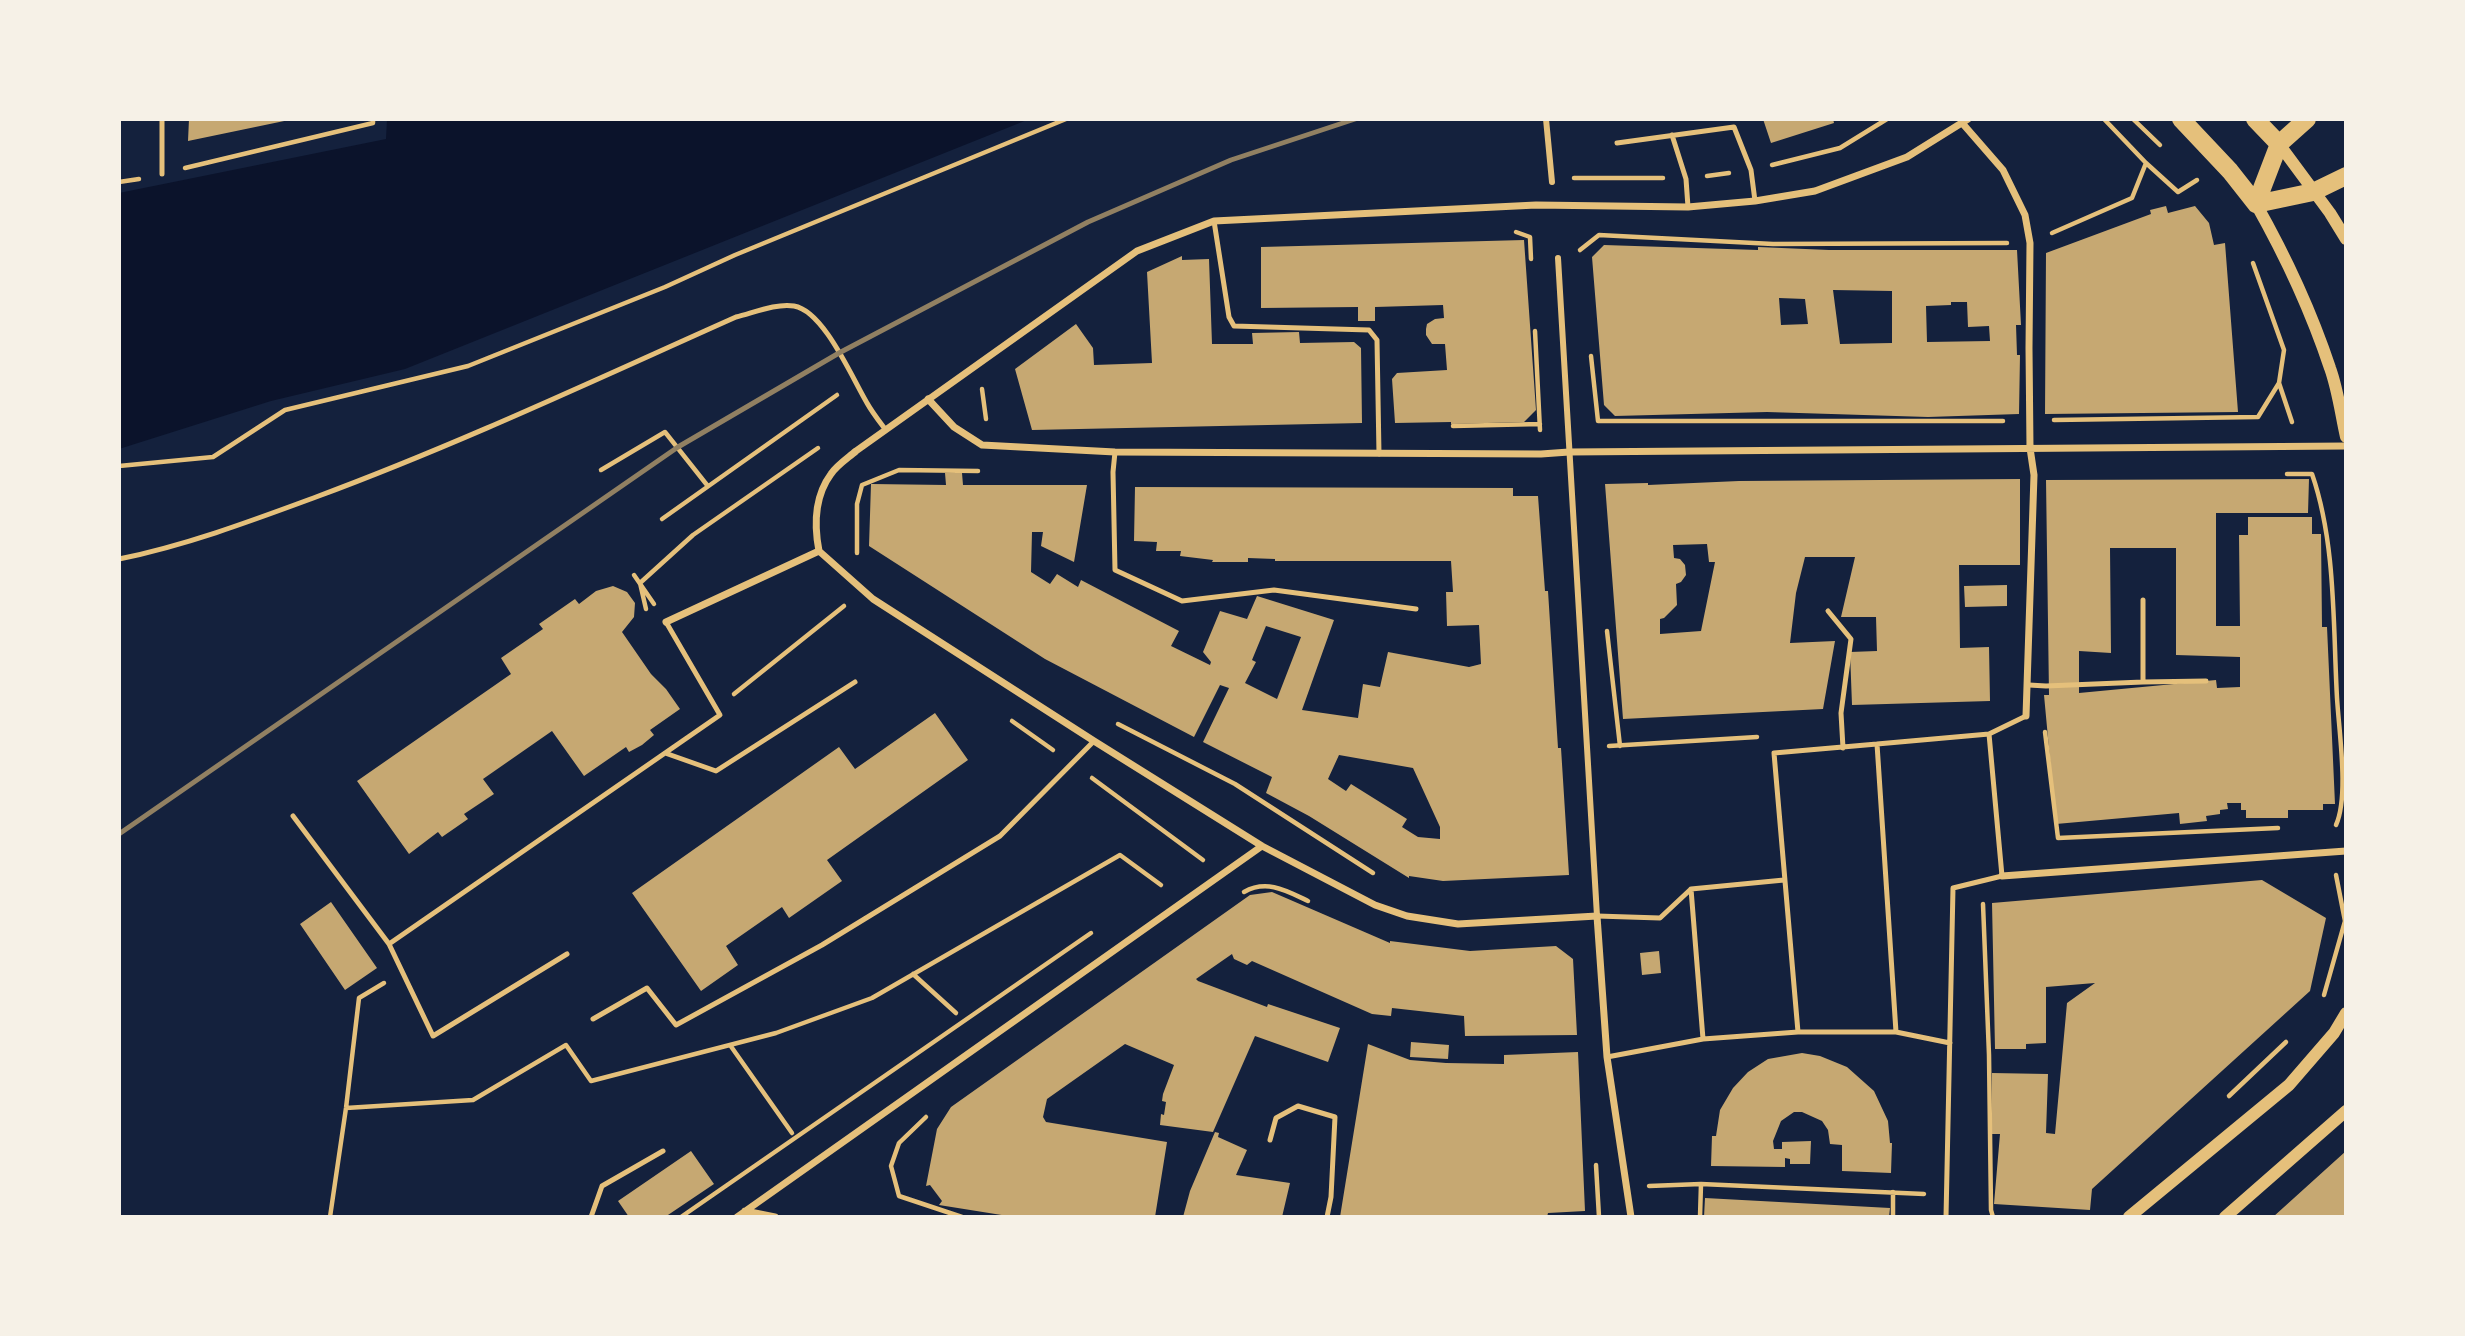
<!DOCTYPE html>
<html>
<head>
<meta charset="utf-8">
<style>
	body { margin:0 }
	#map { position:relative; width:2465px; height:1336px; overflow:hidden; background:#14213d; font-family:Quicksand,sans-serif }
	canvas { display:block }
	.frame { position:absolute; inset:0; border:121px solid #f6f1e7; pointer-events:none }
</style>
</head>
<body>
<div id="map">
<canvas width="2465" height="1336"></canvas>
<div class="frame"></div>
</div>
<script>
const ctx = document.querySelector('canvas').getContext('2d');
ctx.lineJoin = 'round';
function paint(path, color) {
  ctx.fillStyle = color;
  ctx.fill(path, 'evenodd');
}
function trace(path, color, width, dash) {
  ctx.strokeStyle = color;
  ctx.lineWidth = width;
  ctx.lineCap = dash ? 'butt' : 'round';
  ctx.setLineDash(dash || []);
  ctx.stroke(path);
}
const water = new Path2D(`
	M 387,119 L 1027,119 L 1027,120 L 405,369 L 271,401 L 119,449 L 119,193 L 386,139 Z`);
const building = new Path2D(`
	M 189,119 L 289,119 L 289,120 L 188,141 Z
	M 1763,119 L 1833,119 L 1834,123 L 1771,143 Z
	M 2166,206 L 2168,213 L 2195,206 L 2209,223 L 2214,245 L 2225,243 L 2238,412 L 2045,414 L 2046,253 L 2151,214 L 2150,210 Z
	M 1524,240 L 1536,410 L 1524,422 L 1451,424 L 1451,422 L 1395,423 L 1392,379 L 1397,373 L 1447,370 L 1445,344 L 1432,344 L 1426,335 L 1426,329 L 1427,324 L 1435,319 L 1444,318 L 1443,305 L 1375,307 L 1375,321 L 1358,321 L 1358,307 L 1261,308 L 1261,247 Z
	M 1604,245 L 1758,250 L 1758,247 L 1829,250 L 2017,250 L 2021,325 L 2016,325 L 2017,355 L 2020,355 L 2019,414 L 1928,417 L 1767,412 L 1615,416 L 1604,405 L 1592,257 ZM 1833,290 L 1892,291 L 1892,343 L 1840,344 ZM 1779,298 L 1805,299 L 1808,324 L 1781,325 ZM 1951,302 L 1967,302 L 1968,327 L 1989,326 L 1990,341 L 1927,342 L 1926,306 L 1951,305 Z
	M 1182,256 L 1182,260 L 1209,259 L 1212,344 L 1253,344 L 1252,333 L 1299,332 L 1300,343 L 1354,342 L 1361,348 L 1362,423 L 1032,430 L 1015,369 L 1076,324 L 1093,348 L 1094,365 L 1152,363 L 1147,272 Z
	M 945,473 L 962,473 L 963,485 L 1087,485 L 1074,562 L 1041,546 L 1043,532 L 1032,532 L 1031,572 L 1050,584 L 1057,574 L 1078,587 L 1081,580 L 1179,631 L 1171,646 L 1210,665 L 1211,662 L 1203,652 L 1220,611 L 1247,619 L 1257,596 L 1334,620 L 1302,710 L 1358,718 L 1363,684 L 1380,687 L 1388,652 L 1469,667 L 1481,664 L 1479,625 L 1447,626 L 1446,592 L 1453,592 L 1451,561 L 1275,561 L 1275,559 L 1248,558 L 1248,562 L 1212,562 L 1213,560 L 1180,556 L 1181,551 L 1156,551 L 1157,542 L 1134,541 L 1135,487 L 1513,488 L 1513,496 L 1538,496 L 1545,591 L 1548,591 L 1558,748 L 1561,748 L 1569,875 L 1443,881 L 1409,876 L 1409,878 L 1309,816 L 1266,793 L 1272,777 L 1203,742 L 1229,688 L 1220,685 L 1194,737 L 1045,659 L 869,546 L 871,484 L 946,485 ZM 1266,626 L 1301,637 L 1277,699 L 1245,683 L 1256,662 L 1252,660 ZM 1339,755 L 1413,768 L 1440,827 L 1440,839 L 1418,837 L 1402,827 L 1407,819 L 1351,784 L 1346,791 L 1328,779 Z
	M 2020,479 L 2020,565 L 1959,565 L 1960,648 L 1989,647 L 1990,701 L 1852,705 L 1850,652 L 1877,651 L 1876,617 L 1841,617 L 1855,557 L 1805,557 L 1796,593 L 1790,643 L 1835,641 L 1823,709 L 1623,719 L 1605,484 L 1648,483 L 1648,485 L 1739,481 ZM 1707,544 L 1709,562 L 1715,562 L 1701,631 L 1660,634 L 1660,619 L 1664,618 L 1677,605 L 1676,584 L 1681,582 L 1686,575 L 1685,565 L 1680,559 L 1674,558 L 1673,545 Z
	M 2309,479 L 2308,513 L 2216,513 L 2216,626 L 2240,626 L 2239,535 L 2248,535 L 2248,517 L 2312,517 L 2312,534 L 2321,534 L 2322,627 L 2327,627 L 2335,804 L 2323,804 L 2323,810 L 2288,810 L 2288,818 L 2246,818 L 2246,810 L 2241,810 L 2241,803 L 2227,803 L 2228,809 L 2220,810 L 2220,814 L 2206,816 L 2207,821 L 2180,824 L 2179,813 L 2056,824 L 2044,695 L 2049,695 L 2046,480 ZM 2110,548 L 2176,548 L 2176,655 L 2240,657 L 2240,687 L 2217,688 L 2216,680 L 2079,693 L 2079,651 L 2111,653 Z
	M 2007,585 L 2007,606 L 1965,607 L 1964,586 Z
	M 613,586 L 627,592 L 635,603 L 634,617 L 622,632 L 651,674 L 666,689 L 680,709 L 650,730 L 654,735 L 642,745 L 629,752 L 626,747 L 584,776 L 552,731 L 483,779 L 494,794 L 464,814 L 468,819 L 442,837 L 438,832 L 409,854 L 357,781 L 511,674 L 501,658 L 543,629 L 539,624 L 575,599 L 579,604 L 596,591 Z
	M 935,713 L 968,760 L 827,860 L 842,881 L 789,918 L 782,907 L 726,946 L 738,965 L 701,991 L 632,893 L 839,747 L 855,769 Z
	M 2262,880 L 2326,918 L 2310,991 L 2092,1189 L 2090,1210 L 1994,1204 L 2000,1134 L 1992,1134 L 1992,1073 L 2048,1074 L 2046,1133 L 2055,1134 L 2067,1003 L 2095,983 L 2046,987 L 2046,1043 L 2026,1044 L 2026,1049 L 1995,1049 L 1992,903 Z
	M 1272,892 L 1390,943 L 1390,941 L 1470,951 L 1556,946 L 1573,959 L 1577,1035 L 1465,1036 L 1464,1016 L 1392,1008 L 1391,1016 L 1372,1014 L 1252,961 L 1247,965 L 1234,959 L 1232,954 L 1196,979 L 1198,981 L 1267,1007 L 1268,1004 L 1340,1028 L 1328,1062 L 1255,1036 L 1213,1132 L 1160,1125 L 1161,1114 L 1164,1115 L 1166,1102 L 1162,1101 L 1163,1094 L 1174,1065 L 1125,1044 L 1047,1099 L 1043,1117 L 1046,1122 L 1167,1142 L 1155,1217 L 1014,1217 L 939,1205 L 942,1201 L 930,1185 L 926,1186 L 937,1129 L 951,1107 L 1250,895 Z
	M 331,902 L 377,968 L 345,990 L 300,924 Z
	M 1659,951 L 1661,973 L 1642,975 L 1640,953 Z
	M 1411,1042 L 1449,1045 L 1448,1059 L 1410,1057 Z
	M 1368,1044 L 1410,1060 L 1446,1063 L 1504,1064 L 1504,1055 L 1578,1052 L 1585,1211 L 1548,1213 L 1547,1217 L 1340,1217 Z
	M 1802,1053 L 1820,1056 L 1847,1067 L 1874,1091 L 1888,1121 L 1890,1143 L 1892,1143 L 1891,1173 L 1842,1171 L 1842,1145 L 1830,1144 L 1828,1130 L 1822,1121 L 1802,1112 L 1794,1112 L 1781,1121 L 1773,1141 L 1774,1149 L 1782,1149 L 1782,1142 L 1811,1141 L 1810,1164 L 1790,1164 L 1790,1159 L 1785,1158 L 1785,1167 L 1711,1166 L 1712,1136 L 1716,1136 L 1720,1110 L 1733,1088 L 1748,1072 L 1768,1059 Z
	M 1215,1132 L 1219,1133 L 1218,1137 L 1247,1150 L 1236,1175 L 1290,1183 L 1282,1217 L 1183,1217 L 1190,1191 Z
	M 691,1151 L 714,1184 L 665,1217 L 629,1217 L 618,1201 Z
	M 2346,1151 L 2346,1217 L 2273,1217 Z
	M 1705,1198 L 1890,1208 L 1889,1217 L 1704,1217 Z`);
const path = new Path2D(`
	M 2104,119 L 2146,163 L 2178,192 L 2197,180
	M 2133,119 L 2160,145
	M 1772,165 L 1840,148 L 1887,119
	M 185,168 L 373,123 L 373,119
	M 1707,176 L 1729,173
	M 1574,178 L 1663,178
	M 119,182 L 139,179
	M 1516,232 L 1530,237 L 1531,259
	M 2052,233 L 2132,198 L 2146,163
	M 1580,250 L 1599,235 L 1773,244 L 2007,243
	M 1535,331 L 1540,430
	M 1591,356 L 1598,421 L 2003,421
	M 2279,383 L 2292,422
	M 982,389 L 986,419
	M 2054,420 L 2258,417 L 2279,383 L 2284,350 L 2253,263
	M 1453,426 L 1540,424
	M 119,466 L 213,457 L 285,410 L 468,366 L 665,287 L 735,255 L 1066,119
	M 601,470 L 665,432 L 707,485
	M 2287,474 L 2312,474 C 2336,543 2333,626 2337,698 C 2339,732 2349,796 2336,825
	M 662,519 L 837,395
	M 857,553 L 857,504 L 862,485 L 899,470 L 978,471
	M 634,575 L 654,604
	M 646,609 L 640,583 L 693,535 L 818,448
	M 1607,631 L 1620,746
	M 734,694 L 844,606
	M 1012,721 L 1053,750
	M 1118,724 L 1235,784 L 1373,873
	M 2045,732 L 2058,838 L 2278,828
	M 1609,746 L 1757,737
	M 1092,778 L 1203,860
	M 1244,892 C 1267,879 1287,891 1308,901
	M 1983,904 L 1989,1055 L 1991,1210 L 1993,1217
	M 913,974 L 956,1013
	M 2324,995 L 2345,921 L 2336,875
	M 730,1045 L 792,1133
	M 2229,1096 L 2286,1042
	M 346,1108 L 473,1100 L 566,1045 L 591,1081 L 776,1033 L 872,998 L 1120,855 L 1161,885
	M 926,1117 L 899,1143 L 891,1166 L 899,1196 L 962,1217
	M 1596,1165 L 1599,1217
	M 1649,1186 L 1701,1184 L 1924,1194
	M 1893,1192 L 1893,1217
	M 330,1217 L 346,1108 L 359,998 L 384,983
	M 681,1217 L 1091,933
	M 1700,1217 L 1701,1184`);
const service = new Path2D(`
	M 1672,135 L 1686,179 L 1688,207
	M 1617,143 L 1734,127 L 1751,170 L 1755,201
	M 162,174 L 162,119
	M 1214,221 L 1229,317 L 1234,326 L 1369,330 L 1377,340 L 1379,454
	M 1115,452 L 1113,472 L 1115,570 L 1182,601 L 1274,590 L 1416,609
	M 119,559 C 187,545 251,521 316,497 C 459,444 597,379 736,317 C 753,313 776,303 794,306 C 824,311 852,378 867,403 C 872,412 879,421 885,429
	M 1828,611 L 1851,639 L 1841,713 L 1843,748
	M 2143,682 L 2206,681
	M 2029,685 L 2046,686 L 2143,682 L 2143,600
	M 1877,744 L 1774,753 L 1798,1032 L 1896,1032
	M 665,753 L 716,771 L 855,682
	M 293,816 L 389,944 L 720,715 L 666,622
	M 1597,916 L 1660,918 L 1691,889 L 1784,880
	M 389,944 L 433,1036 L 567,954
	M 593,1019 L 647,988 L 676,1025 L 822,945 L 1000,836 L 1094,741
	M 1703,1039 L 1798,1032
	M 1950,1043 L 1896,1032 L 1877,744 L 1989,734
	M 1607,1057 L 1703,1039 L 1691,889
	M 1270,1140 L 1276,1118 L 1298,1106 L 1335,1117 L 1331,1197 L 1327,1217
	M 591,1217 L 602,1186 L 663,1151
	M 1946,1217 L 1953,888 L 2002,876 L 1989,734 L 2026,716`);
const pedestrian = new Path2D(`
	M 1546,119 L 1552,182
	M 1558,258 L 1597,916`);
const minor = new Path2D(`
	M 1963,124 L 2003,170 L 2025,215 L 2030,243 L 2029,348 L 2030,448 L 2034,475 L 2026,716
	M 928,399 L 954,427 L 982,445 L 1115,452 L 1541,454 L 1569,452 L 2346,446
	M 819,551 L 873,599 L 1094,741 L 1262,846 L 1375,905 L 1407,916 L 1458,924 L 1597,916 L 1607,1057 L 1631,1217
	M 666,622 L 819,551 C 814,525 814,497 831,474 C 837,465 848,458 856,451 L 1137,251 L 1214,221 L 1536,205 L 1688,207 L 1755,201 L 1815,191 L 1907,157 L 1968,119
	M 2002,876 L 2346,851
	M 745,1211 L 775,1217
	M 737,1217 L 1262,846`);
const tertiary = new Path2D(`
	M 2279,144 L 2330,213 L 2346,239
	M 2256,204 C 2286,257 2311,311 2330,368 C 2338,390 2341,415 2346,437
	M 2129,1217 L 2289,1085 L 2334,1033 L 2346,1013
	M 2225,1217 L 2346,1111`);
const primary = new Path2D(`
	M 2181,119 L 2230,171 L 2256,204
	M 2255,119 L 2279,144
	M 2256,204 L 2279,144 L 2307,119
	M 2256,204 L 2313,192 L 2346,176`);
const rail = new Path2D(`
	M 119,834 L 678,447 L 839,353 L 1088,222 L 1231,160 L 1355,119`);
paint(water, '#0b132b');
paint(building, '#c6a872');
trace(path, '#e5c07b', 4.5);
trace(service, '#e5c07b', 5);
trace(pedestrian, '#e5c07b', 6);
trace(minor, '#e5c07b', 7);
trace(tertiary, '#e5c07b', 12);
trace(primary, '#e5c07b', 18);
trace(rail, '#918062', 5);
</script>
</body>
</html>
